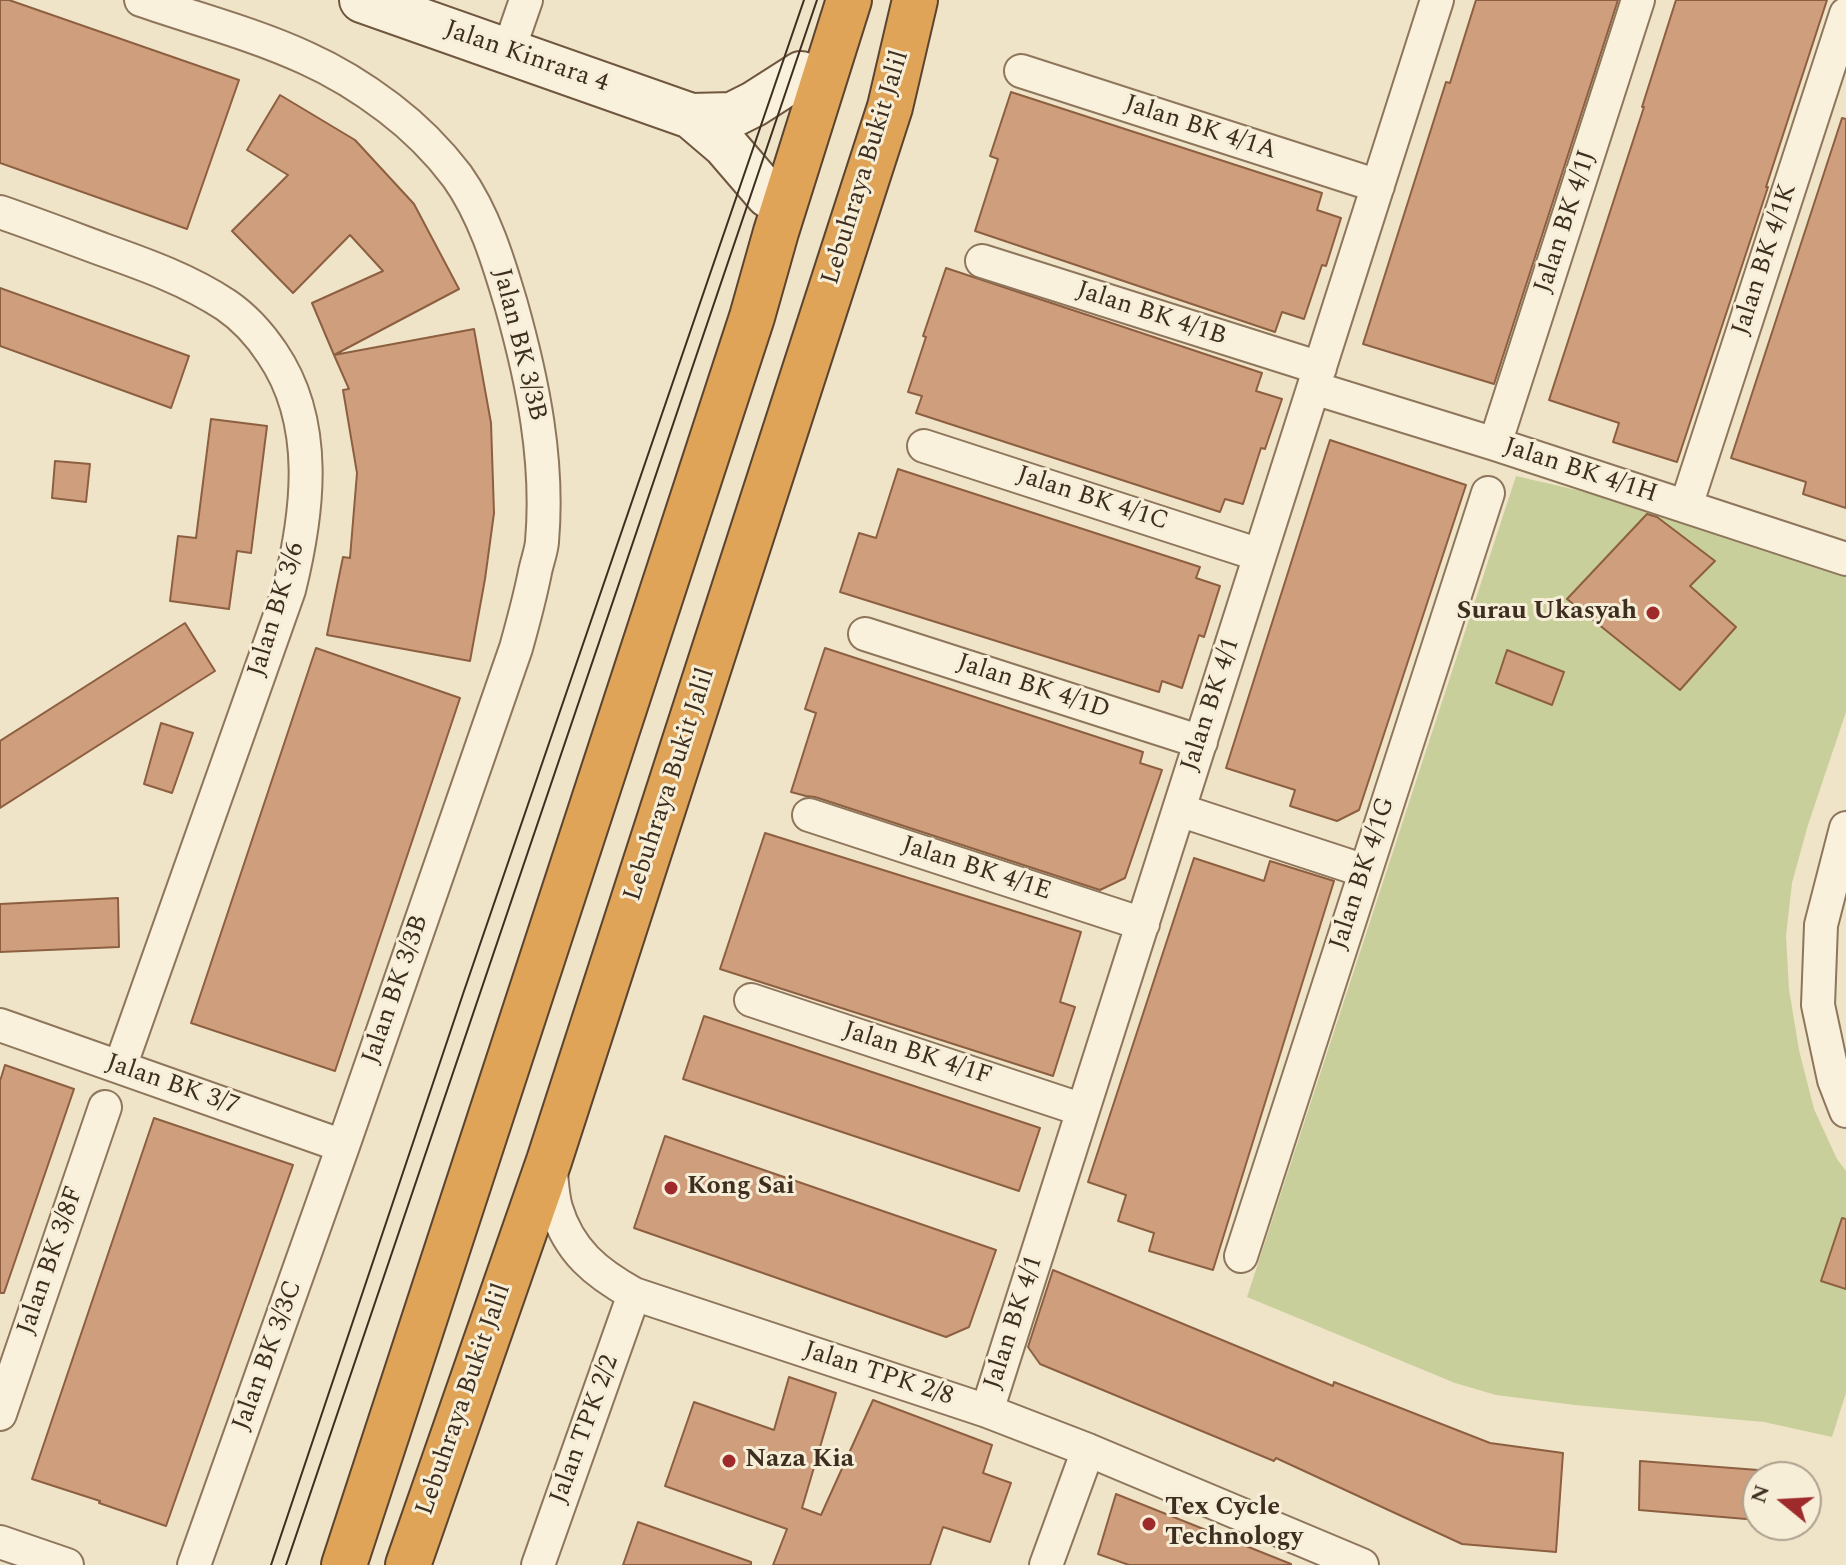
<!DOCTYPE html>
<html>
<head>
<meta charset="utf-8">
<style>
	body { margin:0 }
	#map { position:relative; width:1846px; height:1565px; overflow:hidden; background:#f0e4c8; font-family:Spectral,serif }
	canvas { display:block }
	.north { position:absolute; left:1742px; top:1461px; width:80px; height:80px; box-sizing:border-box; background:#f7eed8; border:2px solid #ada18e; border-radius:50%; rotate:288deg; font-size:22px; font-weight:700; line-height:32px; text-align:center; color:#3d2e20 }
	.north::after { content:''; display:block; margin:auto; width:28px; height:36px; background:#9e2a2b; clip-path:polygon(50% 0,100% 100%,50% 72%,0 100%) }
</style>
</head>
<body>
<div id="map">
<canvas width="1846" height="1565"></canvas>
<div class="north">N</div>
</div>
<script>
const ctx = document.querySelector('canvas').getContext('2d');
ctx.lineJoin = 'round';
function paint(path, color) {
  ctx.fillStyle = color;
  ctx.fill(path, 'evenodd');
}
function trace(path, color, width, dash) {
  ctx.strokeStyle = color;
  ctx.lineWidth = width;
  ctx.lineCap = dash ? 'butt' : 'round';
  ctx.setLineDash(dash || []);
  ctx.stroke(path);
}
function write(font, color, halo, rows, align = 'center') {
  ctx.font = font + ' Spectral,serif';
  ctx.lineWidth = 6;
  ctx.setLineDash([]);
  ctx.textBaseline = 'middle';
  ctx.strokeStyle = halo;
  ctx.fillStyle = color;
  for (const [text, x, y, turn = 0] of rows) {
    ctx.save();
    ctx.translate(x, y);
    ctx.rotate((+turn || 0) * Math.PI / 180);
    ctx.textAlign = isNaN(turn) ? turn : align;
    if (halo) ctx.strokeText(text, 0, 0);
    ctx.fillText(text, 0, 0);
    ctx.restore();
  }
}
const green = new Path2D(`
	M 1516,476 L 1772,535 L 1846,574 L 1846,712 L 1808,825 L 1792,883 L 1786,936 L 1789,989 L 1799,1050 L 1814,1109 L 1837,1159 L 1846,1171 L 1846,1393 L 1832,1437 L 1764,1422 L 1575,1405 L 1496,1395 L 1455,1383 L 1247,1297 Z`);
const building = new Path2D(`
	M 0,0 L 9,0 L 239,80 L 187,229 L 0,163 Z
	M 1476,0 L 1618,0 L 1494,384 L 1363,344 L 1446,82 L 1450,83 Z
	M 1676,0 L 1827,0 L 1766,187 L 1768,187 L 1677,462 L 1613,442 L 1619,423 L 1549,400 L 1644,107 L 1642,107 Z
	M 1011,92 L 1322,193 L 1317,210 L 1341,218 L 1326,266 L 1322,265 L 1304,319 L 1282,312 L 1275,332 L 975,231 L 998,159 L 990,156 Z
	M 280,95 L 355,140 L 414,204 L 459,289 L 334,355 L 312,303 L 383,271 L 350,235 L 293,293 L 232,231 L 288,175 L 247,150 Z
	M 1842,118 L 1846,119 L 1846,508 L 1803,494 L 1806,482 L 1731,458 Z
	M 946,268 L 1262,373 L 1256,391 L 1282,399 L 1265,449 L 1261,448 L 1243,504 L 1225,499 L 1220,512 L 916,413 L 922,396 L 908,392 L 926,337 L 923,336 Z
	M 0,288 L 189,356 L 171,408 L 0,346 Z
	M 474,329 L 491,423 L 494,513 L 485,579 L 470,661 L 327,635 L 343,557 L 350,558 L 357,473 L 343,390 L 349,389 L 334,355 Z
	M 211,419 L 267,426 L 251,553 L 237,551 L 229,609 L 170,601 L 178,536 L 196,538 Z
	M 1330,440 L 1466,485 L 1359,810 L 1337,821 L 1290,806 L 1295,790 L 1226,768 Z
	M 55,461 L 90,464 L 86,502 L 52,498 Z
	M 898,469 L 1200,567 L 1196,578 L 1220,586 L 1204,637 L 1199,635 L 1182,688 L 1162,681 L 1159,692 L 840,592 L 859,533 L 876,538 Z
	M 1647,514 L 1657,517 L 1715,561 L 1690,586 L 1736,627 L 1680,690 L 1567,599 Z
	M 185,623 L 215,671 L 0,808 L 0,741 Z
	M 316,648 L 460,698 L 335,1071 L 191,1023 Z
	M 825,648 L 1143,752 L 1140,763 L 1162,770 L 1125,878 L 1100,890 L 815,797 L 806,796 L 791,792 L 816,713 L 805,709 Z
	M 1507,650 L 1564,672 L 1552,705 L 1496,683 Z
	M 161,723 L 193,733 L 172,793 L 144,784 Z
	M 765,833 L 1081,932 L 1060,1002 L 1075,1007 L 1053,1076 L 720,969 Z
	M 1194,858 L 1264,881 L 1270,861 L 1334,881 L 1213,1270 L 1149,1251 L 1154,1233 L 1118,1221 L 1126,1195 L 1088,1182 Z
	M 118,898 L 119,947 L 0,952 L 0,904 Z
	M 704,1016 L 1040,1128 L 1019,1191 L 683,1079 Z
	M 5,1065 L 74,1089 L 4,1293 L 0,1293 L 0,1081 Z
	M 154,1118 L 293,1165 L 166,1526 L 99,1503 L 100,1501 L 32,1479 Z
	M 665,1136 L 996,1250 L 969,1327 L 946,1337 L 634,1228 Z
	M 1842,1218 L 1846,1219 L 1846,1289 L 1821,1281 Z
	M 1053,1270 L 1333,1386 L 1334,1382 L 1490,1443 L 1563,1453 L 1556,1552 L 1462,1544 L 1276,1458 L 1274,1461 L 1040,1364 L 1028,1347 Z
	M 789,1377 L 836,1393 L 802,1508 L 821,1515 L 873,1400 L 992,1445 L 983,1473 L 1011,1483 L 990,1542 L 943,1527 L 930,1565 L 773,1565 L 787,1529 L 665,1486 L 694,1402 L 774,1430 Z
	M 1640,1461 L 1758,1470 L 1758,1520 L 1639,1510 Z
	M 1116,1494 L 1291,1564 L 1291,1565 L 1129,1565 L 1098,1554 Z
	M 638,1522 L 751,1562 L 751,1565 L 623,1565 Z`);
const street = new Path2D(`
	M 141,0 C 196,19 254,34 306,58 C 335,71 364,89 389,108 C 414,127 438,151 457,176 C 484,214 498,260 511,304 C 533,382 549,461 542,542 C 541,552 537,562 535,572 C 530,597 523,623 516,648 L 343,1146 L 194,1565
	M 508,52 L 526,0
	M 1021,71 L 1378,186
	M 0,212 C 35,224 69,237 104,250 C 146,265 188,280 226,305 C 245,318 260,335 272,353 C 320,423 308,513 289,590 L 120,1067
	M 982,261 L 1320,368
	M 1314,388 L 1495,444 L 1846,559
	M 1495,444 L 1638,0
	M 924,446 L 1260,555
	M 1686,506 L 1846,14
	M 865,634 L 1201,742
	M 1179,810 L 1365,871
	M 809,815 L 1143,924
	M 1846,828 L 1821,925 L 1818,1005 L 1834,1080 L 1846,1111
	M 751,1000 L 1083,1110
	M 0,1025 L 343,1146
	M 550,1164 C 552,1179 552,1194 556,1208 C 569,1251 596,1273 634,1294 L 987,1411 L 1088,1450 L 1362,1565
	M 1241,1256 L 1488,493
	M 987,1411 L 1437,0
	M 0,1414 L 105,1107
	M 0,1542 L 67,1565
	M 538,1565 L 634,1294
	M 1046,1565 L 1088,1450`);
const secondary = new Path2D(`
	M 362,0 L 691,116 L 725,145 L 768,195
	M 691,116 L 732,115 L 754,104 L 801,74`);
const highway = new Path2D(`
	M 344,1565 L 752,317 L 776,232 L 849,0
	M 408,1565 L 549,1161 L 890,107 L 915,0`);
const tram = new Path2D(`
	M 271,1565 L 464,991 L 804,0
	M 286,1565 L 817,0`);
const markers = [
	[1653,613,8,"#9e2a2b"],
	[671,1188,8,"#9e2a2b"],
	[729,1461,8,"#9e2a2b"],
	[1149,1524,8,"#9e2a2b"]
];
const streetNames = [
	["Jalan Kinrara 4",526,58,19],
	["Jalan BK 4/1A",1200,129,18],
	["Lebuhraya Bukit Jalil",867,168,-73],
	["Jalan BK 4/1J",1567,222,-72],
	["Jalan BK 4/1K",1766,260,-72],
	["Jalan BK 4/1B",1151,315,18],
	["Jalan BK 3/3B",518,345,76],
	["Jalan BK 4/1H",1580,472,18],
	["Jalan BK 4/1C",1092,500,18],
	["Jalan BK 3/6",278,610,-73],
	["Jalan BK 4/1D",1033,688,18],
	["Jalan BK 4/1",1212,705,-72],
	["Lebuhraya Bukit Jalil",671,785,-72],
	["Jalan BK 4/1E",976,870,18],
	["Jalan BK 4/1G",1364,874,-72],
	["Jalan BK 3/3B",397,990,-71],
	["Jalan BK 4/1F",917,1055,18],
	["Jalan BK 3/7",172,1086,19],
	["Jalan BK 3/8F",52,1261,-71],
	["Jalan BK 4/1",1015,1323,-72],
	["Jalan BK 3/3C",269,1356,-70],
	["Jalan TPK 2/8",878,1375,18],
	["Lebuhraya Bukit Jalil",465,1400,-71],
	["Jalan TPK 2/2",586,1430,-70]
];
const poiNames = [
	["Surau Ukasyah",1637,613,"right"],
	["Kong Sai",687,1188],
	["Naza Kia",745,1461],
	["Tex Cycle",1165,1509],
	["Technology",1165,1539]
];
paint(green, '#c9cf9b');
paint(building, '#cf9f7d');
trace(building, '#8d5f41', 2);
trace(street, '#8d765c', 36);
trace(secondary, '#6f573f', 48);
trace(highway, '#5b4430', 48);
trace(street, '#faf1dc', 32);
trace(secondary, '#faf1dc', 44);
trace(highway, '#e0a458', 44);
trace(tram, '#3d2e20', 2);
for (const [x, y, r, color] of markers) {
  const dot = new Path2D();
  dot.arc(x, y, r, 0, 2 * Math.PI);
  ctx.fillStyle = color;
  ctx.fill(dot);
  trace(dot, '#f7eed8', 3);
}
write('26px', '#3d2e20', '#f7eed8', streetNames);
write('bold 26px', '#3d2e20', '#f7eed8', poiNames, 'left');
</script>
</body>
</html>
